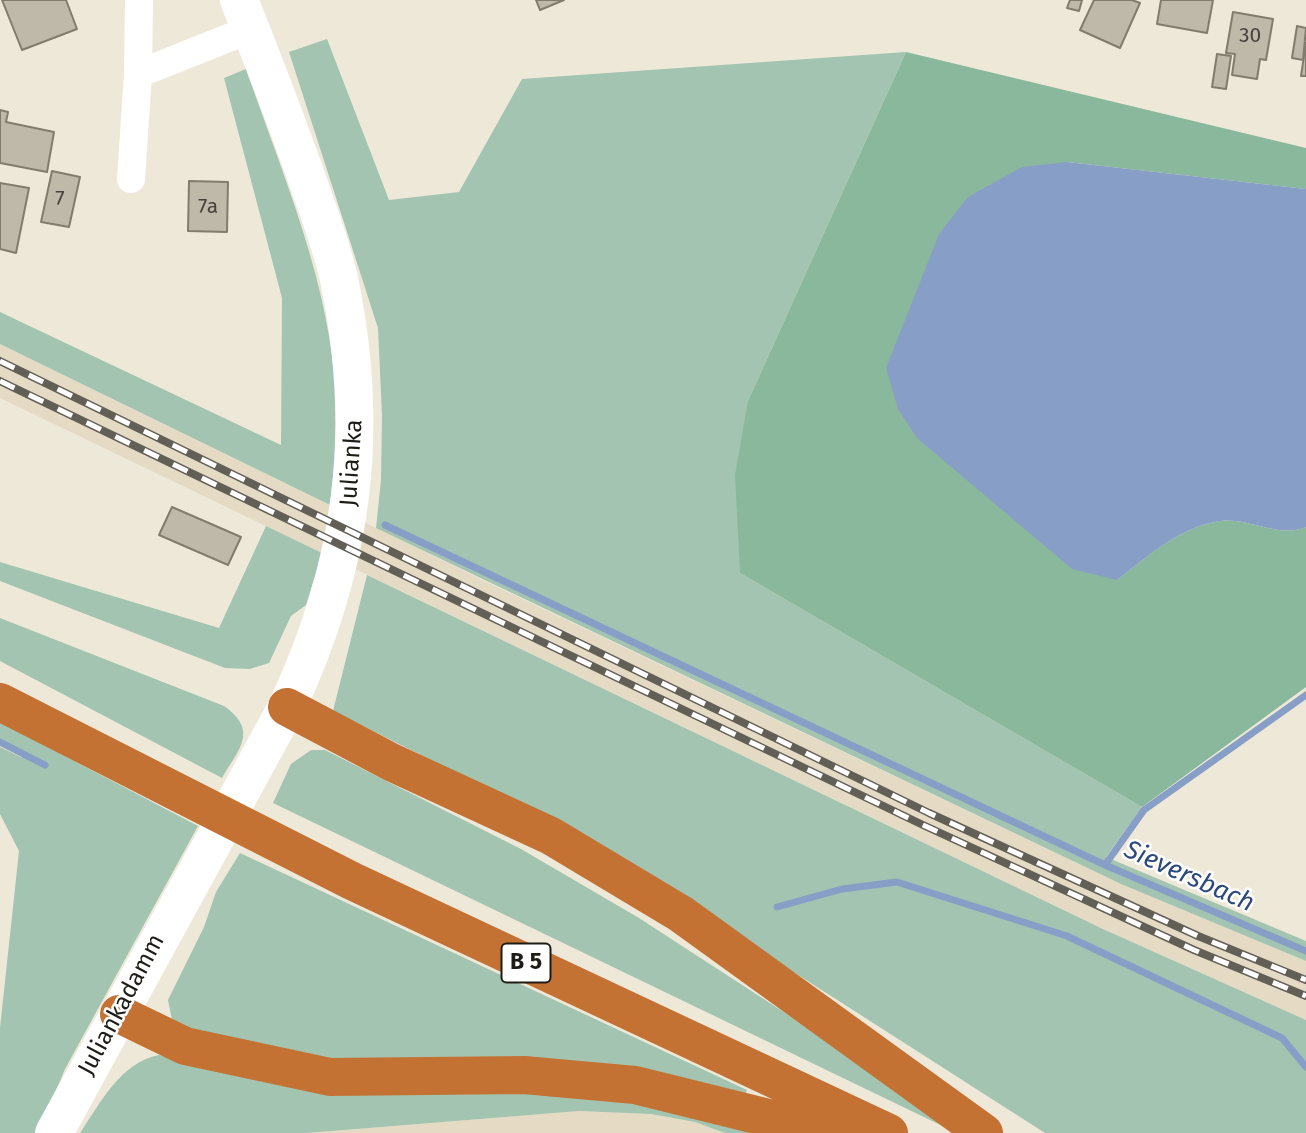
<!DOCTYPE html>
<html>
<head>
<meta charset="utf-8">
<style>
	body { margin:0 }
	canvas { display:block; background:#eee8d9 }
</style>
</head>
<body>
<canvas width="1306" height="1133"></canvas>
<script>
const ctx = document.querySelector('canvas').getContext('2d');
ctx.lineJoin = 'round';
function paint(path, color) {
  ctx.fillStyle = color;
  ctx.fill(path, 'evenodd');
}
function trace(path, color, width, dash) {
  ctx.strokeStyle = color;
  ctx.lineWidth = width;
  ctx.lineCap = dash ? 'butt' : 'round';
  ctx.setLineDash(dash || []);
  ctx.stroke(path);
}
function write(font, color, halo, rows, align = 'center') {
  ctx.font = font + ' "Fira Sans",sans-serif';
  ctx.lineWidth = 5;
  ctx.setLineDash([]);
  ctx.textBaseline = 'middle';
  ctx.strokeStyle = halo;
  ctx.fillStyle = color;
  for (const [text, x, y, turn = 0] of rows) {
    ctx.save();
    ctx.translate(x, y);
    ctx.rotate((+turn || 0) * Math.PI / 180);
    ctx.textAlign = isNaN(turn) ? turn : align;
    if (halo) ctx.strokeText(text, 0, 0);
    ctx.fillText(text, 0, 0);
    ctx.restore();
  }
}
const built = new Path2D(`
	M 0,344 L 495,586 L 1121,884 L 1306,961 L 1306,1020 L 1103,929 L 0,398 Z
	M 579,1111 L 651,1114 L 695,1122 L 725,1133 L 307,1133 Z`);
const green = new Path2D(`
	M 327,39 L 389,200 L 459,192 L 522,79 L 906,52 L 748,401 L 740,573 L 1142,807 L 1106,857 L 1306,941 L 1306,961 L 1121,884 L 376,528 L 381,480 L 382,415 L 378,328 L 289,52 Z
	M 246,69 C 283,176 331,285 336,399 C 338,435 334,470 330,505 L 0,344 L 0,312 L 281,445 L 282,298 L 224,78 Z
	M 266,526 L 322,553 L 306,605 L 291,616 L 269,663 L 250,669 L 225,668 L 0,581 L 0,562 L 219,628 Z
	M 367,575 L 1103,929 L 1306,1020 L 1306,1133 L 1045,1133 L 717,923 L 457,773 L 333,711 Z
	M 0,618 L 224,706 C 259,731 239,749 222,778 L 0,661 Z
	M 0,722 L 198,826 L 65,1069 L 38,1133 L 0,1133 L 0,1028 L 19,851 L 0,814 L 0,747 L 21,757 L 24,752 L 0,740 Z
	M 311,750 L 325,750 L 521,849 L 639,918 L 970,1133 L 957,1133 L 273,803 L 291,764 Z
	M 240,853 L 747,1090 L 744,1096 L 327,1063 L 229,1047 L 172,1020 L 168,1000 L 204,927 L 216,892 Z
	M 159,1055 L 284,1086 L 560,1092 L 676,1106 L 790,1133 L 725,1133 L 695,1122 L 651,1114 L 579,1111 L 307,1133 L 80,1133 C 100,1103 121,1062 159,1055 Z`);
const forest = new Path2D(`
	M 906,52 L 1306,148 L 1306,189 L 1067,162 L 1117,580 C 1149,556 1179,527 1220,521 C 1249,517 1279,539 1306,527 L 1306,687 L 1142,807 L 740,573 L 735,475 L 748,401 Z`);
const water = new Path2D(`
	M 1067,162 L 1306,189 L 1306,527 C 1279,539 1249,517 1220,521 C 1179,527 1149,556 1117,580 L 1072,569 L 917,438 L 898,409 L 886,368 L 939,234 L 968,197 L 1022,167 Z`);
const stream = new Path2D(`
	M 385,525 L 1105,865 L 1306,951
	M 0,742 L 45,765
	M 1105,865 L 1144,810 L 1306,695
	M 777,907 L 842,889 L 897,882 L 1067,936 L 1282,1038 L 1306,1067`);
const building = new Path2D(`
	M 2,0 L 66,0 L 77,29 L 22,50 Z
	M 536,0 L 564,0 L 540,10 Z
	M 1070,0 L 1082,0 L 1079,11 L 1067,8 Z
	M 1094,0 L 1132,0 L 1140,3 L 1120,48 L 1080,30 Z
	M 1161,0 L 1213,0 L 1207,33 L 1157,24 Z
	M 1233,12 L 1273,19 L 1266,60 L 1260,59 L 1257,79 L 1232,75 L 1235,54 L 1226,53 Z
	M 1297,26 L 1306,28 L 1303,60 L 1292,58 Z
	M 1306,43 L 1306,76 L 1301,76 Z
	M 1217,54 L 1231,56 L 1226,89 L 1212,87 Z
	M 0,110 L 8,112 L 6,122 L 54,132 L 47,172 L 0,163 Z
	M 52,171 L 80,177 L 69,227 L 41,222 Z
	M 189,181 L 228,182 L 227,232 L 188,231 Z
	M 0,183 L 29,188 L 16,253 L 0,249 Z
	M 172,507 L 241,537 L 228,565 L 159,535 Z`);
const street = new Path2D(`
	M 139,0 L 138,74 L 251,29
	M 131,179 L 138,74`);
const secondary = new Path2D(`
	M 54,1133 L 287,707 C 353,566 371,432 339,279 C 331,243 317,208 305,173 C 284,115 262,57 239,0`);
const highway = new Path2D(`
	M 0,702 L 352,881 L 889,1133
	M 287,707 L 391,762 L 551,836 L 681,914 L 984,1133
	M 119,1014 L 185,1046 L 330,1077 L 524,1075 L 635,1085 L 829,1133`);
const rail = new Path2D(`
	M 0,361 L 929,813 L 1198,936 L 1306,980
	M 0,381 L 923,825 L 1194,950 L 1306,996`);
const numberNames = [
	["30",1250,36],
	["7",60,199],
	["7a",208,207]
];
const shields = [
	[526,963,49]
];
const shieldNames = [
	["B 5",526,963]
];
const streetNames = [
	["Julianka",352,463,-86],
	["Juliankadamm",122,1005,-62]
];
const waterNames = [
	["Sieversbach",1189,877,24]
];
paint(built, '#e5dbc5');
paint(green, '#a3c4b0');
paint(forest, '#89b89c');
paint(water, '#879ec6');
trace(stream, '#879ec6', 7);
paint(building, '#bfb9aa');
trace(building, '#827c6f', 2);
trace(street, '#fff', 28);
trace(secondary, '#fff', 38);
trace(highway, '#c47234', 38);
trace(rail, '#625f57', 8);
trace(rail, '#fff', 5, [16]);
write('21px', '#46433c', null, numberNames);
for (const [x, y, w] of shields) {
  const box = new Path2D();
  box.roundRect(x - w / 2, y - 19.5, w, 39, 5);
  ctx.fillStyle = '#fff';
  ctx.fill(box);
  trace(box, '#1e1c17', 2);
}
write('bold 23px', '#1e1c17', null, shieldNames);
write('24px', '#1e1c17', '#fff', streetNames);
write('italic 26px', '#2c497d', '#fff', waterNames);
</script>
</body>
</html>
